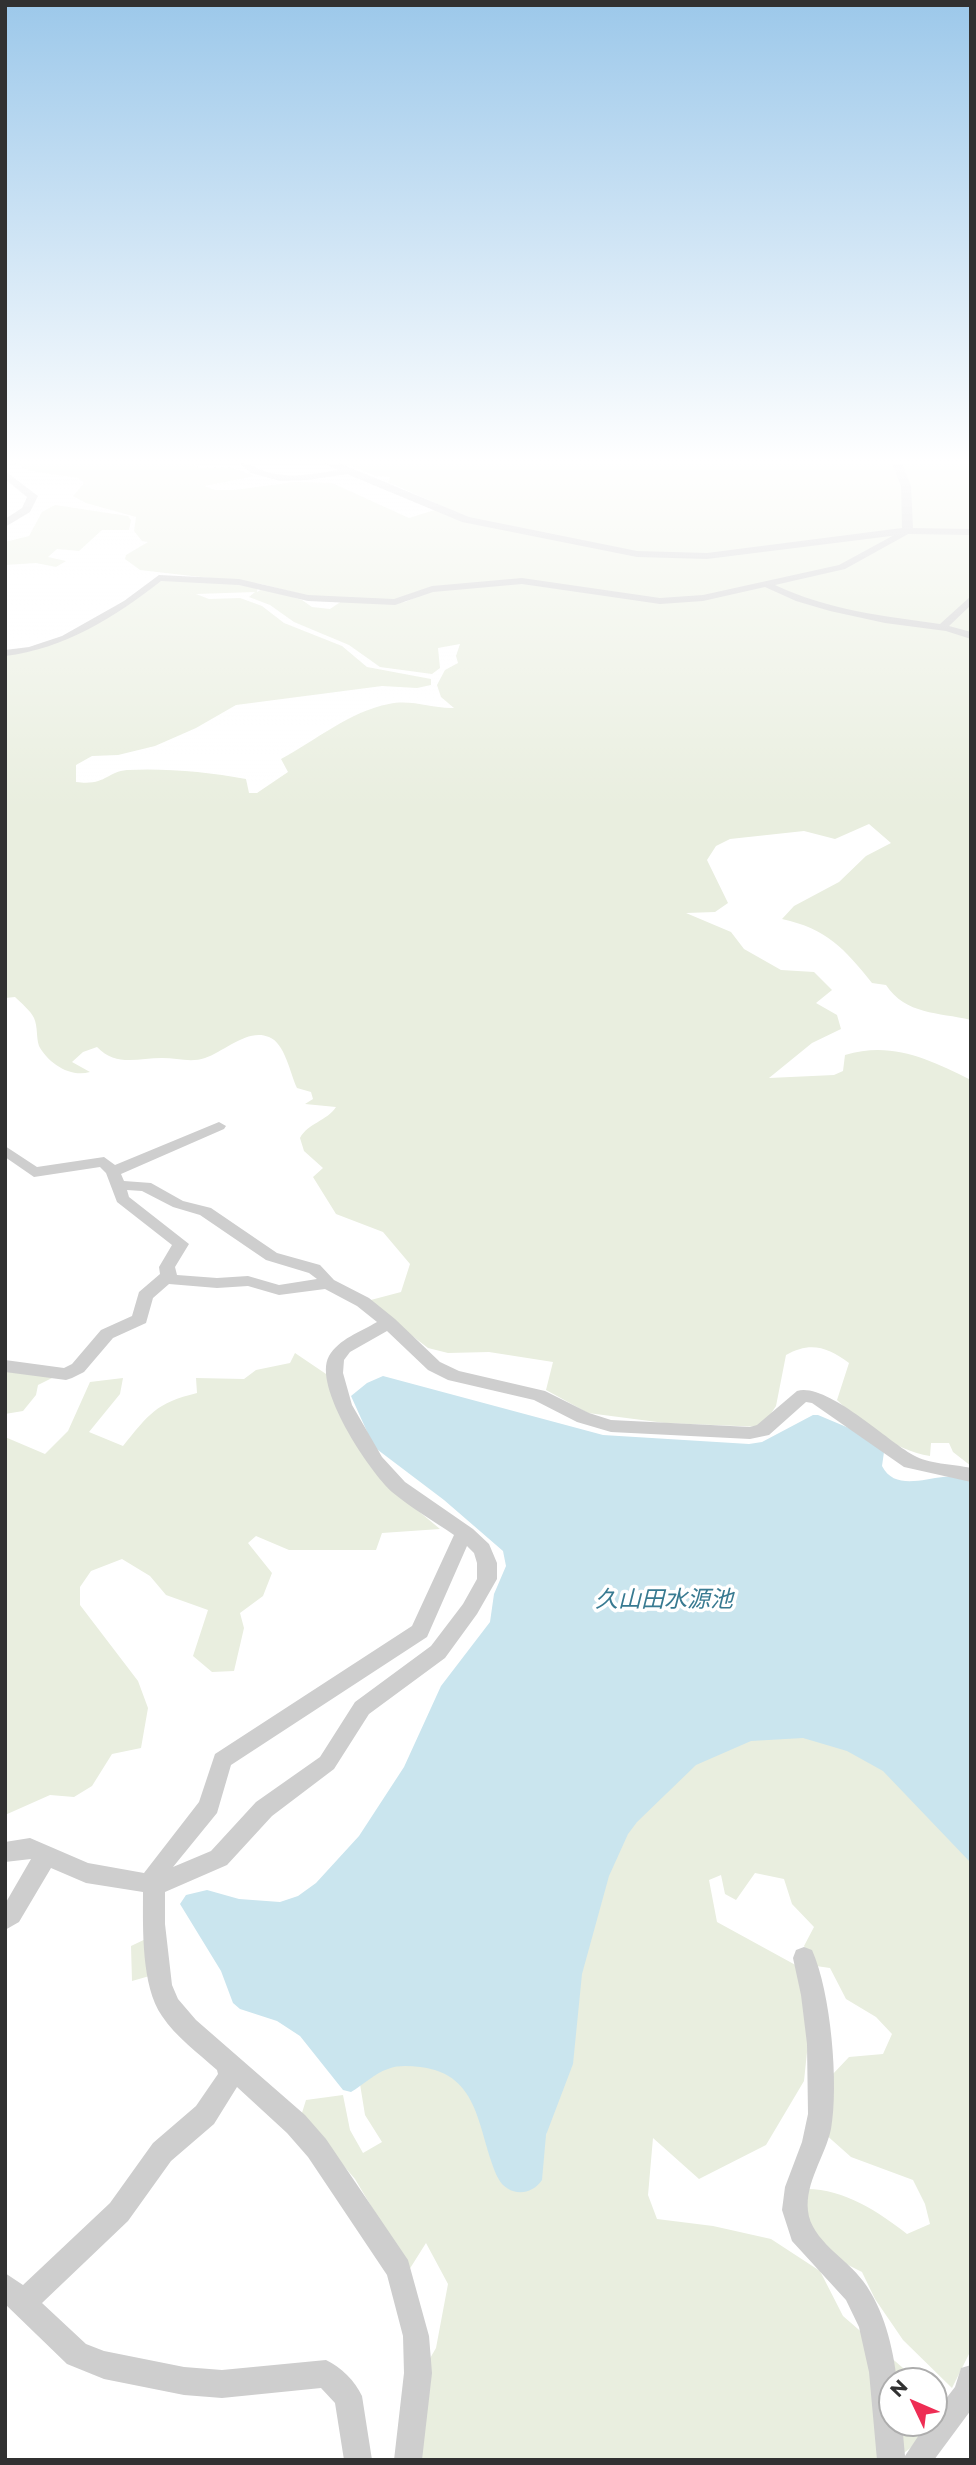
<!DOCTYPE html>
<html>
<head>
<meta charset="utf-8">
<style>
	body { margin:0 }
	#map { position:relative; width:976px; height:2465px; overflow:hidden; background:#fff; font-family:Montserrat,sans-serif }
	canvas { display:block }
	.frame { position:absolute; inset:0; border:7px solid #313131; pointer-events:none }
	.north { position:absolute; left:878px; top:2367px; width:70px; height:70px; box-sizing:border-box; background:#fff; border:2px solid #adadad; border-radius:50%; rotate:314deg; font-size:19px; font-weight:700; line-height:28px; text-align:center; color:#313131 }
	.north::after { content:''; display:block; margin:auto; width:24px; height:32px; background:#ee2d54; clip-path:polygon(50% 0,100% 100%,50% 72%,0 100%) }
</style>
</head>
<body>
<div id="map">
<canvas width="976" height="2465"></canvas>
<div class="frame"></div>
<div class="north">N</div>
</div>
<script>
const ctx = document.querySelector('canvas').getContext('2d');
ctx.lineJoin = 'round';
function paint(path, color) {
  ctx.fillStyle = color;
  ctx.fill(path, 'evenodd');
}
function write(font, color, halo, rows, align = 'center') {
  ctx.font = font + ' Montserrat,"Noto Sans JP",sans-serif';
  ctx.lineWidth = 7;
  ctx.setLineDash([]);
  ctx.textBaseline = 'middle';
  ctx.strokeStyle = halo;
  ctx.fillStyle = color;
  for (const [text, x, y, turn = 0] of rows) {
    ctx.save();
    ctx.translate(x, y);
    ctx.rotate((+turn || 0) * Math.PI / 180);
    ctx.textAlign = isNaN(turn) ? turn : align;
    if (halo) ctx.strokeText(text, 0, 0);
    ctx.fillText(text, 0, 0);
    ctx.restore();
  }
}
const green = new Path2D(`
	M 14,463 L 192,463 L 199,468 L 231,467 L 255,476 L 204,486 L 215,490 L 234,490 L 295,482 L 332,483 L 409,518 L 444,507 L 388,482 L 390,477 L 375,476 L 344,463 L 971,463 L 971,1020 C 938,1012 906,1015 886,985 L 872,983 C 844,948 827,929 782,919 L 794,906 L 839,882 L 866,856 L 891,843 L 869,824 L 835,839 L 804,831 L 730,839 L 716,846 L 707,860 L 728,903 L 715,912 L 686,913 L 731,932 L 744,949 L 781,970 L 814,972 L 832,990 L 816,1003 L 837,1015 L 841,1029 L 812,1043 L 769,1078 L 834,1075 L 843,1071 L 845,1055 C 892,1041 928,1059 971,1080 L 971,1466 L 953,1452 L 949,1443 L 931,1443 L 930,1456 C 894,1450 863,1425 837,1400 L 849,1363 C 828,1347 810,1341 786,1355 L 776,1406 L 762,1427 L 665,1423 L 588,1413 L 546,1390 L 553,1362 L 489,1352 L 448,1353 L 428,1348 L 367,1301 L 401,1292 L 410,1264 L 383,1232 L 336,1214 L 313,1177 L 323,1168 L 304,1151 L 300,1138 C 308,1123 327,1121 336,1107 L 305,1104 L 313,1099 L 311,1092 L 297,1088 C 290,1073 285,1043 269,1037 C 248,1028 225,1051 205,1058 C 191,1063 177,1058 162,1058 C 138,1058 116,1067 97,1047 L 83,1052 L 72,1062 L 90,1072 C 70,1078 48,1063 39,1046 C 36,1037 38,1027 34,1018 C 30,1010 22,1004 15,997 L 5,998 L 5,654 L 31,651 L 67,638 L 160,578 L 258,586 L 257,592 L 264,588 L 302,600 L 312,607 L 330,609 L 345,599 L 389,604 L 405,602 L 424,594 L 399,600 L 309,596 L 261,584 L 140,570 L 125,559 L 126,555 L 148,542 L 142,541 L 134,531 L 136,517 L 86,503 L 73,496 L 84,483 L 78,478 L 30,471 ZM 255,592 L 249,597 L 270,605 L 294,622 L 349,645 L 380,667 L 432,674 L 440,668 L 438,648 L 460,644 L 456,656 L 458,663 L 445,670 L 437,685 L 441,697 L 454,708 C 432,709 412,699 389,704 C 350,711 315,741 281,759 L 288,772 L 257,793 L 249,793 L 246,779 C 208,772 166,768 127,770 C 106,772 106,786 76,782 L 76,765 L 92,756 L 118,755 L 155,746 L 196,728 L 236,705 L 382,686 L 417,688 L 431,685 L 431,679 L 367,667 L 342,646 L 284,623 L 262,606 L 240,598 L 209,599 L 196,594 Z
	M 55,505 L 128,516 L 131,520 L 129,530 L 102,530 L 79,551 L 57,549 L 48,557 L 66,561 L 56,567 L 36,563 L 5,565 L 5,542 L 29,536 L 42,512 Z
	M 295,1353 L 329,1376 L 398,1494 L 440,1529 L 382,1533 L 376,1550 L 289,1550 L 256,1536 L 248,1543 L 272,1573 L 263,1596 L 240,1613 L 244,1628 L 234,1671 L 212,1672 L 193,1656 L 208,1610 L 166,1595 L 150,1576 L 122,1559 L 91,1571 L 80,1587 L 80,1605 L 138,1681 L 148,1708 L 141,1748 L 112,1754 L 92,1786 L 74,1797 L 50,1795 L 5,1815 L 5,1437 L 45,1454 L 68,1431 L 90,1382 L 123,1378 L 120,1394 L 89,1432 L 123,1446 C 149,1414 156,1403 197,1393 L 196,1378 L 244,1379 L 256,1370 L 290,1363 Z
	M 5,1369 L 54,1377 L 38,1385 L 36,1395 L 23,1411 L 5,1414 Z
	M 724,1730 L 853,1736 L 971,1853 L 971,2350 L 952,2388 L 903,2340 L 875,2299 L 862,2272 L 812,2247 L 796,2210 L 807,2189 C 844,2189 879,2212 907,2234 L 930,2224 L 925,2204 L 913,2180 L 851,2157 L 824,2133 L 832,2075 L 849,2057 L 883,2054 L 892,2034 L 876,2017 L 846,1999 L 830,1968 L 816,1966 L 804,1946 L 814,1927 L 792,1904 L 784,1879 L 755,1873 L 736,1900 L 725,1894 L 721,1875 L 709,1880 L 717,1922 L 801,1968 L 809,2033 L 804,2081 L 766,2145 L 699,2179 L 653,2138 L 648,2195 L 657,2219 L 713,2226 L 771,2239 L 820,2271 L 843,2316 L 918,2381 L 892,2381 L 892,2423 L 934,2423 L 918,2442 L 895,2460 L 421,2460 L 425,2367 L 436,2348 L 448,2284 L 426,2243 L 409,2270 L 355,2179 L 301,2116 L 306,2100 L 343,2095 L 350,2130 L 363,2153 L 382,2142 L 365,2115 L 360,2084 L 409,2050 L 546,2135 L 606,1850 Z
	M 152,1936 L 153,1975 L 132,1981 L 131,1946 Z`);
const water = new Path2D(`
	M 383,1376 L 603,1435 L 749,1444 L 762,1442 L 813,1415 L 818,1415 L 856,1431 L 884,1452 L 882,1466 C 894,1490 923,1479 943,1477 C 952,1476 962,1479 971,1480 L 971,1863 L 883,1771 L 847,1751 L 803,1738 L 751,1741 L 696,1765 L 637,1822 L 628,1834 L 609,1876 L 582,1974 L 573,2064 L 546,2135 L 542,2180 C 531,2197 507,2196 498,2178 C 477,2133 482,2074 420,2067 C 409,2066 398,2065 388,2069 C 375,2073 363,2085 351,2092 L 343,2090 L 300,2036 L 277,2021 L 240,2009 L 233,2003 L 221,1971 L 180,1904 L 186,1895 L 207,1890 L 239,1899 L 280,1902 L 298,1896 L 316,1883 L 359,1836 L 404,1767 L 441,1686 L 490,1622 L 494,1594 L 506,1566 L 503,1551 L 444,1500 L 374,1447 L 351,1396 L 367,1383 Z`);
const minor = new Path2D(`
	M 907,528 L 911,531 L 910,533 L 845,569 L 775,585 C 828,610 883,616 940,624 L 971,596 L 971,605 L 949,626 L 971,632 L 971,639 L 946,631 L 885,623 L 830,611 L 796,601 L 765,587 L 703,601 L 660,604 L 522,584 L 433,592 L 395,605 L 308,601 L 239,585 L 161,581 C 115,617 64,649 5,656 L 5,650 L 29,647 L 62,636 L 124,601 L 159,575 L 239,579 L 308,595 L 394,599 L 432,586 L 522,578 L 660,598 L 703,595 L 839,565 Z
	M 219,1122 L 226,1126 L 224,1129 L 121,1174 L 124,1181 L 151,1183 L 183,1201 L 211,1208 L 277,1253 L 320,1265 L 334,1280 L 369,1298 L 395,1319 L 440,1362 L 459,1371 L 545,1391 L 589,1413 L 611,1420 L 750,1427 L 757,1425 L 797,1391 C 826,1382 886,1440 913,1455 C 928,1464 953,1464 971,1468 L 971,1482 L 904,1467 L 812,1403 L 806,1402 L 769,1435 L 750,1439 L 611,1432 L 577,1422 L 534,1400 L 448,1380 L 428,1370 L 387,1331 L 350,1352 L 344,1360 L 343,1373 L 352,1405 L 382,1457 L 405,1482 L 473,1529 L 489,1544 L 497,1563 L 497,1579 L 477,1614 L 445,1658 L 369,1714 L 334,1769 L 272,1816 L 227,1865 L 165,1892 L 165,1924 L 172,1985 L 178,1999 L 196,2020 L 305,2115 L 326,2139 L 408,2260 L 429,2336 L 432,2373 L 422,2460 L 394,2460 L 404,2373 L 403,2336 L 387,2275 L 308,2157 L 287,2133 L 237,2087 L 214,2124 L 171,2161 L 128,2221 L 42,2303 L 86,2344 L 104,2351 L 184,2367 L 222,2370 L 326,2360 C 341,2367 355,2381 362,2396 L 372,2460 L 344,2460 L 335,2403 L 321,2388 L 222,2398 L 184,2395 L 104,2379 L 67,2364 L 5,2304 L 5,2273 L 23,2285 L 110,2203 L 153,2143 L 196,2106 L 218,2074 L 217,2070 C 198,2053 176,2037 162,2016 C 141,1986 143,1928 143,1892 L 86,1883 L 51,1868 L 19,1922 L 5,1930 L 5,1904 L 31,1859 L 5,1862 L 5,1842 L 30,1838 L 88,1863 L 144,1873 L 199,1802 L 215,1754 L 412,1626 L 454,1535 C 434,1521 411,1508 392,1492 C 369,1471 312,1386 329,1356 C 339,1339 360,1332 377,1322 L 357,1306 L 325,1289 L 279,1295 L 248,1286 L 217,1288 L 169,1284 L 153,1298 L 146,1323 L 113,1338 L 84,1372 L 72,1378 L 66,1380 L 5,1372 L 5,1360 L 64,1368 L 72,1364 L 101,1330 L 132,1316 L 139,1292 L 160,1274 L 159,1267 L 172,1245 L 117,1202 L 106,1173 L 100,1167 L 34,1177 L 5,1157 L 5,1146 L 37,1167 L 104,1157 L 115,1165 ZM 127,1190 L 142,1191 L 173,1207 L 200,1215 L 266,1260 L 309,1273 L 317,1279 L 279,1285 L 248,1276 L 217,1278 L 177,1275 L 175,1267 L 189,1244 L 129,1197 ZM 467,1546 L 474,1553 L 477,1563 L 477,1579 L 463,1604 L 431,1646 L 355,1702 L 320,1757 L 256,1802 L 211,1851 L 173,1867 L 217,1813 L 231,1765 L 427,1637 Z
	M 804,1947 L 812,1950 C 831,1992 839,2085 831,2129 C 825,2157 805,2182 808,2211 C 811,2240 847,2259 863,2281 C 884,2309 893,2347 897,2381 L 892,2381 L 892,2423 L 902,2423 L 905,2456 L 927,2423 L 934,2423 L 934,2414 L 955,2387 L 961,2368 L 971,2365 L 971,2410 L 934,2460 L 877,2460 L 869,2372 L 859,2327 L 846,2300 L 792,2241 L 782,2210 L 785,2187 L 802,2142 L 808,2114 L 807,2044 L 801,1995 L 793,1958 L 796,1950 Z`);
const tertiary = new Path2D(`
	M 239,463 C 252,463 258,470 271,473 C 292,478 316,474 337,470 L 324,463 L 339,463 L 469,517 L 637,551 L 707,553 L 902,528 L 901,486 L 892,463 L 902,463 L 911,486 L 913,528 L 971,529 L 971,535 L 907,534 L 707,559 L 637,557 L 462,522 L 347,474 L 308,480 L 280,481 L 251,473 Z
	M 5,471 L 38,496 L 30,512 L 5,527 L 5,519 L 22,508 L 27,497 L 5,479 Z`);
const nearWaternames = [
	["久山田水源池",664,1600]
];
paint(green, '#e9eedf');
paint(water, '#cae5ee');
paint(minor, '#cecece');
paint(tertiary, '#cecece');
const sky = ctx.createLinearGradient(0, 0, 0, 809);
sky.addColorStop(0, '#9cc8ea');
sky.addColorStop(0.57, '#fff');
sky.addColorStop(1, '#ffffff00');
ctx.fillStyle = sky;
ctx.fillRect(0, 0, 976, 809);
write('italic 23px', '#387a91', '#fff', nearWaternames);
</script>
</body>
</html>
